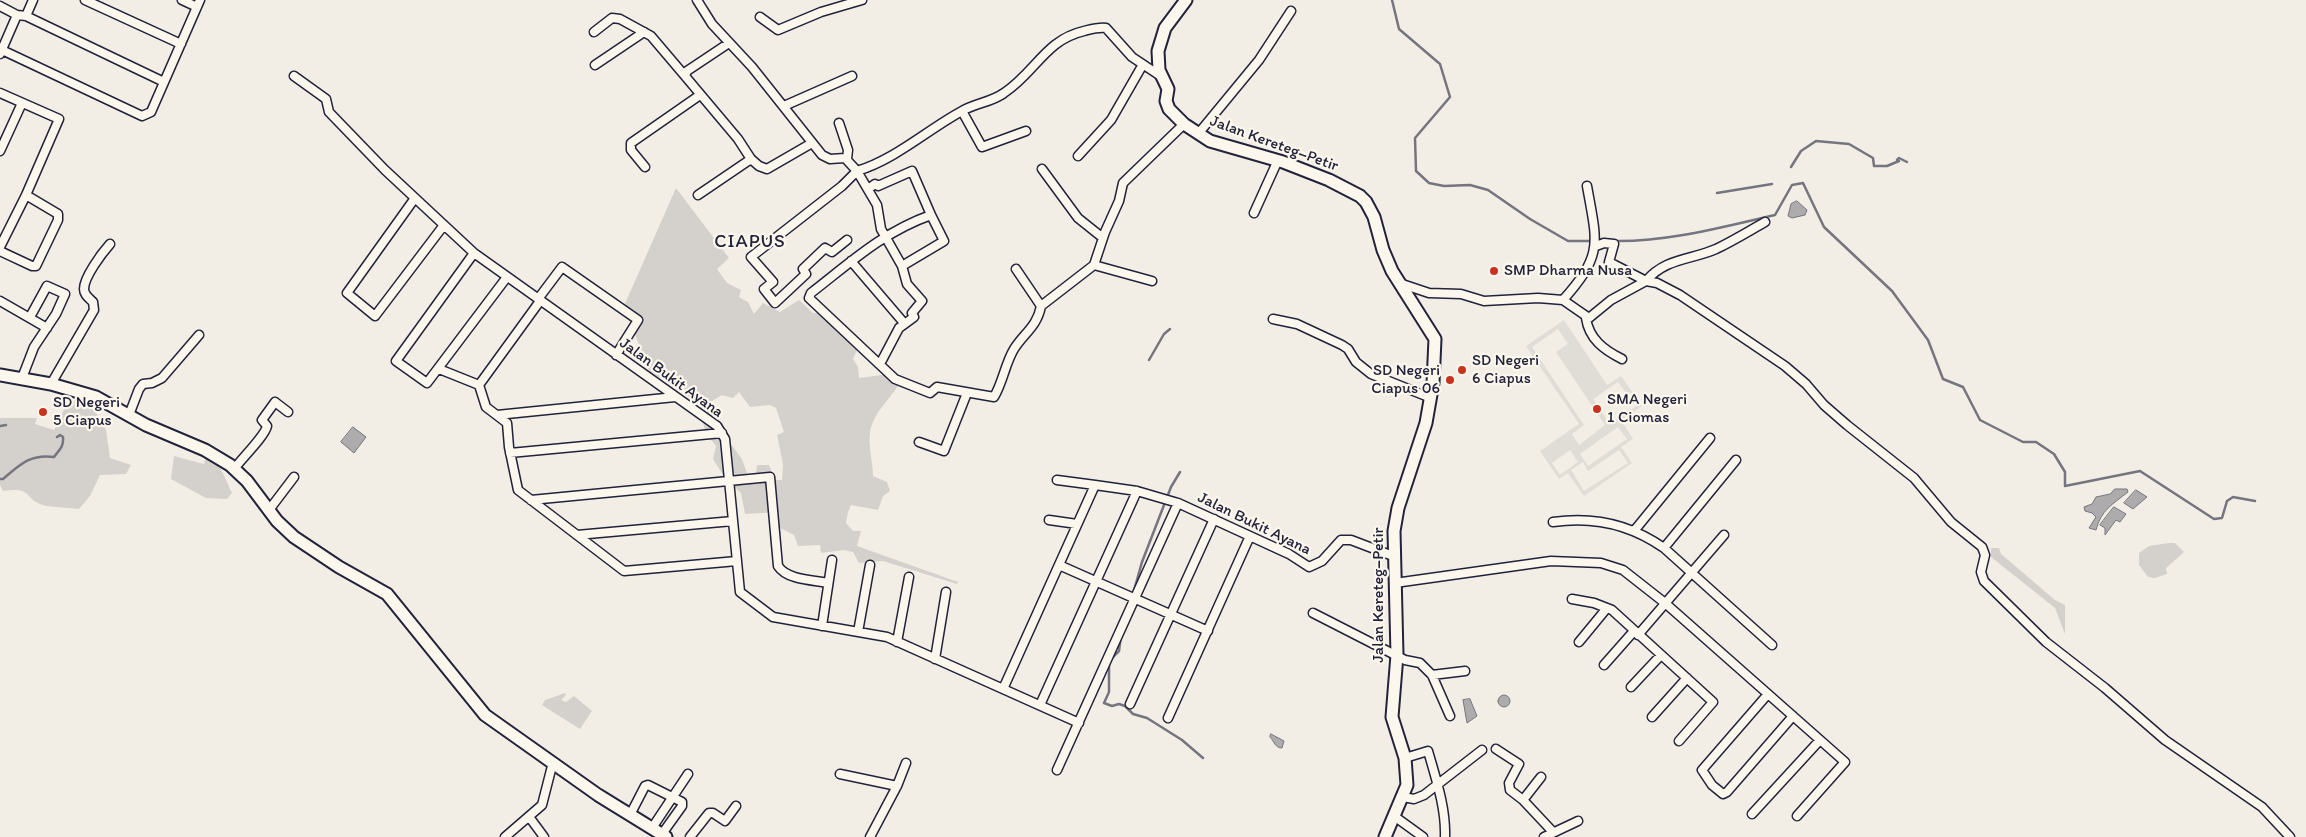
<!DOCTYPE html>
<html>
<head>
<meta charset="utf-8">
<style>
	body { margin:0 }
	canvas { display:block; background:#f2eee5 }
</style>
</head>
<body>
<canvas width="2306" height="837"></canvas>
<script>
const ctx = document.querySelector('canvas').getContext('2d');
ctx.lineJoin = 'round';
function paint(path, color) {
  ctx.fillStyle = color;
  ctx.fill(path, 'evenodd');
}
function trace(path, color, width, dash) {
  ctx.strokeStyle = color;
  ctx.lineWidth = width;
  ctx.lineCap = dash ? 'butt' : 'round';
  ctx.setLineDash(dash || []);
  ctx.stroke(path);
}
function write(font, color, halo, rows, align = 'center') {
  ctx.font = font + ' Itim,sans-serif';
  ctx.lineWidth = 4.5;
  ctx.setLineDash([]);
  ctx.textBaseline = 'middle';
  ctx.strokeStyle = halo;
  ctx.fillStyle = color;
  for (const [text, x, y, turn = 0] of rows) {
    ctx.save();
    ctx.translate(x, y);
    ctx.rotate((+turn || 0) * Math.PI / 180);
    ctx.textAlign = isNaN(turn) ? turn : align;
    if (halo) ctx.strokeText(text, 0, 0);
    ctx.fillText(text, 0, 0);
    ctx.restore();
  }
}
const built = new Path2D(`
	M 1564,320 L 1607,385 L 1621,376 L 1642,406 L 1621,420 L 1633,439 L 1621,447 L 1632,463 L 1584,496 L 1568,473 L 1559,479 L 1540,451 L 1579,424 L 1526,346 ZM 1558,329 L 1568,344 L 1556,352 L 1605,425 L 1579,445 L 1572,434 L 1584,425 L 1532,347 ZM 1618,382 L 1627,394 L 1630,392 L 1638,405 L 1610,424 L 1593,399 ZM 1618,427 L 1627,439 L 1588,466 L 1580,454 ZM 1570,450 L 1578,462 L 1560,475 L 1552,463 ZM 1619,450 L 1628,463 L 1584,491 L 1571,470 L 1583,462 L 1588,471 Z`);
const green = new Path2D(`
	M 676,188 L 729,258 L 717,269 L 727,283 L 741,290 L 739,297 L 748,302 L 754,314 L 763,303 L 780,312 L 799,300 L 813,313 L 827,313 L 856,335 L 860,343 L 853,359 L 858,367 L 859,378 L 890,374 L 902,379 C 893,397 872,413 870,433 C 868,446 873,462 873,476 L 887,482 L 890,491 L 883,496 L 878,510 L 851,505 L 848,512 L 846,523 L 853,531 L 861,531 L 857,546 L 958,582 L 957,584 L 883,561 L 859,563 L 853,552 L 844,550 L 821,553 L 820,545 L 798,546 L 794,535 L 778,527 L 779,512 L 745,514 L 741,493 L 725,478 L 713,459 L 716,446 L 705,432 L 700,406 L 672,383 L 650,373 L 624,306 ZM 739,392 L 750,407 L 770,405 L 776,408 L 784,432 L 777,435 L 783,464 L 782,480 L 775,480 L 769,465 L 757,465 L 756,475 L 749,479 L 742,459 L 715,423 L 709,403 L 722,395 L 733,398 Z
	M 88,398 L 106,430 L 110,458 L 131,465 L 126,474 L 100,475 L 90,496 L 79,509 C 67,507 54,508 43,505 C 23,499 34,486 3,491 L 0,485 L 0,418 L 37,418 L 35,424 L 54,430 L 68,401 Z
	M 206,455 C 221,462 225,479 232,493 L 227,499 L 206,498 L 171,479 L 174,456 L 204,464 Z
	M 2169,543 L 2175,543 L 2184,552 L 2166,568 L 2167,574 L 2155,578 L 2148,577 L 2139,565 L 2139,553 L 2149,546 Z
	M 1991,548 L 1999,548 L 2001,554 L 2055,600 L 2065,605 L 2065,634 L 2055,608 L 1991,557 Z
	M 565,693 L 566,695 L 561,700 L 566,702 L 574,696 L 592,711 L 580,729 L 542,705 L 545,700 Z`);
const water = new Path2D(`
	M 1797,201 L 1807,210 L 1805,215 L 1792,218 L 1788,216 L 1791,204 Z
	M 353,427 L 366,437 L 354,453 L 341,442 Z
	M 2115,489 L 2127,489 L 2128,492 C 2113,504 2101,510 2096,530 L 2089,528 L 2096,517 L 2092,513 L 2085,511 L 2084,507 L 2092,504 L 2096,497 L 2110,494 Z
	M 2136,490 L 2147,497 L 2133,509 L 2124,503 Z
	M 2114,507 L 2126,514 L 2120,522 L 2116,520 L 2105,535 L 2105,528 L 2100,525 Z
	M1498 701a6 6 0 1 1 12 0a6 6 0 1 1-12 0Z
	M 1470,699 L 1477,716 L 1467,723 L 1463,700 Z
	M 1271,734 L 1284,741 L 1282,748 C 1275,748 1274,741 1270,737 Z`);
const stream = new Path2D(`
	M 1392,0 L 1399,29 L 1440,64 L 1450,97 L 1415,138 L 1416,171 L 1429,183 L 1444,186 L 1470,185 L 1488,190 L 1530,219 L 1568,241 L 1594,241
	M 1791,167 L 1801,151 L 1816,141 L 1849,144 L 1873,158 L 1874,166 L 1887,166 L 1899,161 L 1897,160 L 1899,158 L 1907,162
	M 1717,193 L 1772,184
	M 1614,241 C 1668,242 1722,227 1775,215 L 1792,185 L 1803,183 L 1824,227 L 1892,291 L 1928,340 L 1943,379 L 1963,387 L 1980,420 L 2023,442 L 2036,442 L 2054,454 L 2065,472 L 2065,486 L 2140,471 L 2214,519 L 2222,518 L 2227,501 L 2233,497 L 2255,501
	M 1149,360 L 1164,334 L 1170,329
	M 0,426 L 6,425
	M 0,479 L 3,479 C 20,465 29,454 54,457 C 59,450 64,447 63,437 L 60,435 L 57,437
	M 1133,594 L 1142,562 L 1171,487 L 1180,472
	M 1111,659 L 1119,651 L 1121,635
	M 1109,664 L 1109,692 L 1104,703 L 1112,706 L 1119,704 L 1125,706 L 1133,714 L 1147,718 L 1182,740 L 1203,758`);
const street = new Path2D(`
	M 85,0 L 181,44
	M 182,0 L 197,7
	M 697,0 L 712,24 L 752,67 L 822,155 L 830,159 L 845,158 L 857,171 C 896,159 927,130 962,111 C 976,103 992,102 1004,93 C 1036,72 1045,40 1084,31 C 1092,29 1098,27 1106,28 L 1132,57 L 1162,77
	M 0,6 L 17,15 L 26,16 L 33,0
	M 26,16 L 164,82
	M 760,17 L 778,30 L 821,12 L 862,0
	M 594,32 L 612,18 L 620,19 L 651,36 L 685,76
	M 729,43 L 687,71 L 685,76 L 738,139 L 751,159 L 759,166 L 767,169 L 812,143
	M 2,50 L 142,116 L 151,112 L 200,0
	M 0,54 L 17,15
	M 595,65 L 644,32
	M 294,76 L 326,99 L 329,112 L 385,170 L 474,253 L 717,426 L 725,439 L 740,592 L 773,617 L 887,637 L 1079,723
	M 0,93 L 59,119 L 26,195 L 0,247
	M 784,106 L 852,76
	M 962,111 L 982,147 L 1026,131
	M 839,123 L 848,150 L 847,159
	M 1198,134 L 1259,60 L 1291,11
	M 0,151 L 22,103
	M 1078,156 L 1111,120 L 1142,66
	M 645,167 L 631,150 L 631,143 L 700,95
	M 1042,169 L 1078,218 L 1103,238
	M 868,189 L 875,184 L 878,186 L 912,171 L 931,215
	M 698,195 L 751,159
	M 415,198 L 347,293 L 375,316 L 444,225
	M 1254,213 L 1278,160
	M 847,240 L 832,252 L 825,248 L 803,269 L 806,274 L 775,303 L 764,289 L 773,282 L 751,257 L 842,186 L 857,171 L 877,205 L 881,229 L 902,266 L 907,284 L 922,301 L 912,313 L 914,317 L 899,328 L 880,364
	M 1596,246 L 1604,243 L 1614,244 L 1609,262 L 1646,281 C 1665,258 1691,260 1716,249 C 1733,241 1749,231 1765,222
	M 0,251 L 32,266 L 36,266 L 58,220 L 58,214 L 26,195
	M 474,253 L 396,361 L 427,383 L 507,277
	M 851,261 L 904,323
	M 1094,265 L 1105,232 L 1119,201 L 1123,183 L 1184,124
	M 902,266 L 944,241 L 931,215 C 883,232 851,262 811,293 L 809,298 L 895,379 L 930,393 L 937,387 L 994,397 C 1003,382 1005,364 1014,349 C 1024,333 1037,327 1041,306
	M 1016,269 L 1041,306 L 1094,265 L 1152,281
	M 1399,283 L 1429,293 L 1461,294 L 1484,301 L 1538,298 L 1563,300 L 1589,318 L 1611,300 L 1646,281 L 1657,283 L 1680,295 L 1785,366 L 1806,384 L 1824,405 L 1847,425 L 1914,478 L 1951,522 L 1982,547 L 1985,555 L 1981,572 L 1984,581 L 2046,642 L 2105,688 L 2165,740 L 2262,807 L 2290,837
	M 538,299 L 562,267 L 638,320 L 616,355
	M 1563,300 C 1604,254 1597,243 1587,186
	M 0,301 L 47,328
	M 1586,318 C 1589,339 1604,350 1622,359
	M 1273,319 L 1297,324 L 1342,345 L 1348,349 L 1356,362 L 1371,374 L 1431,398
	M 439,369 L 479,385
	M 22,378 L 34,347 L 56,314 L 65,294 L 47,286 L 30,317
	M 51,384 L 94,310 L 93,302 C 89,298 84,295 84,289 C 84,277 102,253 110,244
	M 479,385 L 486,407 L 507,423 L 509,447 L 518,490 L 624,571 L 737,561
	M 479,385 L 540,301
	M 129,415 L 139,389 L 143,384 L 152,383 L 162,378 L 199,335
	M 497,415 L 675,397
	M 919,442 L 944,451 L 967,393
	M 510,453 L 722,433
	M 234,469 C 242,458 265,436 267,426 L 262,420 L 275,402 L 288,412
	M 1057,480 L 1095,485
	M 531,500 L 770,477 L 778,566 C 787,580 813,580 828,583
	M 269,510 L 294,477
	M 1049,520 L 1077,524
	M 1553,522 C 1594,516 1630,524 1664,548 L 1772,645
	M 1634,531 L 1710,438
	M 577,535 L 733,521
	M 1664,548 L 1736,460
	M 1059,565 L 1208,631
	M 1395,583 L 1551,561 L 1601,563 L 1623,570 L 1665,603 L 1845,762 L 1797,816
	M 1572,599 L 1594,603 L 1612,610 L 1713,702 L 1679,741
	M 1313,613 L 1405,660 L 1420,663 L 1432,675 L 1450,716
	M 822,626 L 832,560
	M 858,632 L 870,565
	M 1638,635 L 1724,535
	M 897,642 L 909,577
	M 1579,642 L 1607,608
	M 935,659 L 946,592
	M 1604,665 L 1634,631
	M 1432,675 L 1465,671
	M 1631,687 L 1661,655
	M 1003,689 L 1095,485 L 1137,491 L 1178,503 L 1289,554 L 1309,567 L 1322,561 L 1341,540 L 1351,540 L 1393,556
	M 1768,694 L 1702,770 L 1712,785 L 1723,794 L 1727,792 L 1793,716
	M 1130,704 L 1214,519
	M 1040,705 L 1137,491
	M 1652,717 L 1687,678
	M 1168,718 L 1250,536
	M 1496,749 L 1519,764 L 1509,783 L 1510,790 L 1523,800 L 1553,832
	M 1405,758 L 1428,751 C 1436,779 1446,808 1445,837
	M 1057,770 L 1178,503
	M 840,774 L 897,786
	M 1403,797 L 1414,799 L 1424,795 L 1482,750
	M 1523,800 L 1541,777
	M 1752,814 L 1820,740
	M 630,815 L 645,786 L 648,785 L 682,802 L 682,806 L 662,834
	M 1394,816 L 1423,837
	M 530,818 L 544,837
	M 652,828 L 688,774
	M 505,837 L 542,805 L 553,762
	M 690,837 L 709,813 L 713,813 L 725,821 L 736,806
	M 870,837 L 897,786 L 906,763
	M 1544,837 L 1578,821`);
const secondary = new Path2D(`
	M 1186,0 L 1165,28 L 1158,51 L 1159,70 L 1168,89 L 1166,101 L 1169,109 L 1184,124 L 1210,141 L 1283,162 L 1329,180 L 1360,196 L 1366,202 L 1374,217 L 1383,250 L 1392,271 L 1435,339 L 1433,383 L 1426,423 L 1398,508 L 1394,531 L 1397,655 L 1392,717 L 1405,758 L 1407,785 L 1385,837
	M 0,375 L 51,384 L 96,397 L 146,425 L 205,450 L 230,465 L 247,481 L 277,521 L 294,537 L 339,567 L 387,594 L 485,715 L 598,795 L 666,837`);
const markers = [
	[1494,271,5,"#c8321e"],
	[1462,370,5,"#c8321e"],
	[1450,380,5,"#c8321e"],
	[1597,409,5,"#c8321e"],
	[43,412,5,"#c8321e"]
];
const streetNames = [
	["Jalan Kereteg–Petir",1274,144,20],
	["Jalan Bukit Ayana",671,378,36],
	["Jalan Bukit Ayana",1254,524,26],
	["Jalan Kereteg–Petir",1379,595,-90]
];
const poiNames = [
	["SMP Dharma Nusa",1504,271],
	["SD Negeri",1472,361],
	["6 Ciapus",1472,379],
	["SD Negeri",1440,371,"right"],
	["Ciapus 06",1440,389,"right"],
	["SMA Negeri",1607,400],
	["1 Ciomas",1607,418],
	["SD Negeri",53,403],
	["5 Ciapus",53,421]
];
const quarterNames = [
	["CIAPUS",750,242]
];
paint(built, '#e0dcd6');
paint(green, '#d4d1cc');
paint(water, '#aeabad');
trace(water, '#76747f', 1);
trace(stream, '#76747f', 2.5);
trace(street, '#22223b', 11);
trace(secondary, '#22223b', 15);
trace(street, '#fbf7ec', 8);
trace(secondary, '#fbf7ec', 11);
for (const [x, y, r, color] of markers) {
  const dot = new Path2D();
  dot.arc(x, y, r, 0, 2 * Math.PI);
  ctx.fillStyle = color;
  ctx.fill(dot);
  trace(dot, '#fbf7ec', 2);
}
write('16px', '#22223b', '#fbf7ec', streetNames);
write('16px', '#22223b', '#fbf7ec', poiNames, 'left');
ctx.letterSpacing = '1px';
write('19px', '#22223b', '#fbf7ec', quarterNames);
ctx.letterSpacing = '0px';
</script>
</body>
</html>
